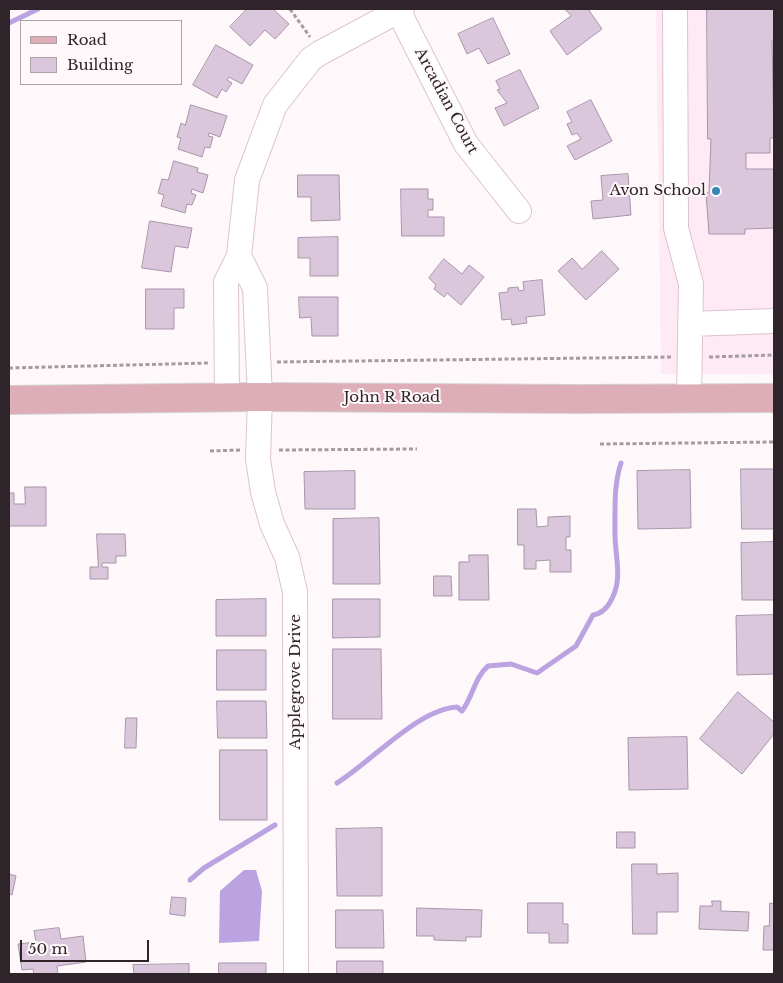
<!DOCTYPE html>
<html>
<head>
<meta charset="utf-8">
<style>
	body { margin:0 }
	#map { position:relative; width:783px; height:983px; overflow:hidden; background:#fef8fb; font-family:"Libre Baskerville",serif }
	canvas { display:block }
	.frame { position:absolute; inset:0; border:10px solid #2e2429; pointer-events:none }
	.legend { position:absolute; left:20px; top:20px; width:162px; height:65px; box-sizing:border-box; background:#fef8fb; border:1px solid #aba3a7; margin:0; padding:6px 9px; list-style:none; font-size:15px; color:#2e2429 }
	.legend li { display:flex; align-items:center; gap:10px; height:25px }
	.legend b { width:25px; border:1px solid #aba3a7 }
	.scale { position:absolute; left:20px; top:940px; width:129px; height:22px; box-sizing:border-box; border:2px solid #2e2429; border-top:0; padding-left:6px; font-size:15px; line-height:18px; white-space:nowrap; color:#2e2429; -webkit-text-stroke:4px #fef8fb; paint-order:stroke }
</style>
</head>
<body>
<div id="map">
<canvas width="783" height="983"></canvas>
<div class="frame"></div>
<ul class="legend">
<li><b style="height:6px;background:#ddadb8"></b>Road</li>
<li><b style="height:14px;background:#dbc7dc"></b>Building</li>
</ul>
<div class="scale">50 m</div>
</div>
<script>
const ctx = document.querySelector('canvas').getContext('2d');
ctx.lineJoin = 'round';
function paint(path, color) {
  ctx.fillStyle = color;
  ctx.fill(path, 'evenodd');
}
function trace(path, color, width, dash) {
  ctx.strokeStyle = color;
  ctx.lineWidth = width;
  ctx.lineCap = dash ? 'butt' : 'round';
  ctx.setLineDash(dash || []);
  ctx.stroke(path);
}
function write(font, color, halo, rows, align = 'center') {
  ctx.font = font + ' "Libre Baskerville",serif';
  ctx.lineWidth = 4;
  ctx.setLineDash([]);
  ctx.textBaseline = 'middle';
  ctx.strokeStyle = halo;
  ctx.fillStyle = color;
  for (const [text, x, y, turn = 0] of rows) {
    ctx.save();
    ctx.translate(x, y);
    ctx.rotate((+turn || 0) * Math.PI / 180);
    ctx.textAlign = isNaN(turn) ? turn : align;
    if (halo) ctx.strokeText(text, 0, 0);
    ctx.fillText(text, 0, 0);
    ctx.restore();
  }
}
const built = new Path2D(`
	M 656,9 L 774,9 L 774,374 L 661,374 Z`);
const water = new Path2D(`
	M 244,870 L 256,870 L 262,891 L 259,941 L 219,943 L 220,891 Z`);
const stream = new Path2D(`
	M 9,23 L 38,9
	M 337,783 C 371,762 418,709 457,707 L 462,711 C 473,697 474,678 488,666 L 511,664 L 537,673 L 576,646 L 593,615 C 601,614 605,610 609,604 C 625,579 614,557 615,529 C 615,507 614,484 621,463
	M 190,880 L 204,868 L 275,825`);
const building = new Path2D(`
	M 247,9 L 273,9 L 289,24 L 275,39 L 265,30 L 250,46 L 230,27 Z
	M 565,9 L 588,9 L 602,29 L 567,55 L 550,31 L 571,16 Z
	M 707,9 L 774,9 L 774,40 L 772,40 L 774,138 L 770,138 L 770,153 L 746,153 L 746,169 L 774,169 L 774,228 L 745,229 L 745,234 L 709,234 L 706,193 L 709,193 L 711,139 L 708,139 Z
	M 493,18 L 510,54 L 488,64 L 479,48 L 467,54 L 458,34 Z
	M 216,45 L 253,65 L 242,84 L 229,77 L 227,80 L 232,83 L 226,92 L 222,89 L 217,98 L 193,85 Z
	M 520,70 L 539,108 L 504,126 L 495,108 L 507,103 L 497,90 L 500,89 L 496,81 Z
	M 591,100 L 612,141 L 575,160 L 567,146 L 581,139 L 577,133 L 572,135 L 567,124 L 572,122 L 567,112 Z
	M 191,105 L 227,116 L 220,137 L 209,133 L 208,136 L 213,137 L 210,148 L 205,147 L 202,157 L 178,149 L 181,138 L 177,137 L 181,123 L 185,125 Z
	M 174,161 L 198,168 L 197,172 L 208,175 L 203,193 L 192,189 L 191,193 L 196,195 L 192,205 L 187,204 L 185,213 L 161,206 L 164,195 L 158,193 L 162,179 L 168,180 Z
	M 628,174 L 631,215 L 593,219 L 591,201 L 603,200 L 601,176 Z
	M 298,175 L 339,175 L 340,220 L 311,221 L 311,197 L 298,197 Z
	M 401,189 L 428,189 L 428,199 L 433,199 L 433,210 L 428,210 L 428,217 L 444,217 L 444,236 L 402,236 Z
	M 150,221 L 192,228 L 188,248 L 175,246 L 171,272 L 142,268 Z
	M 338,237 L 338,276 L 310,276 L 310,258 L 298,258 L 298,238 Z
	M 602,251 L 619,269 L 586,300 L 558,271 L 572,258 L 582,269 Z
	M 444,259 L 462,274 L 469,265 L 484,277 L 461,305 L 447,293 L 444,297 L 434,289 L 436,285 L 429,278 Z
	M 542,280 L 545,315 L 526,317 L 527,323 L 512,325 L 511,319 L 502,320 L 499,293 L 508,292 L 508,288 L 518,287 L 519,291 L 524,290 L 523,282 Z
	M 146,289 L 184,289 L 184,308 L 174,308 L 174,329 L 146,329 Z
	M 299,297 L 338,297 L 338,336 L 312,336 L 311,317 L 300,318 Z
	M 741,469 L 774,469 L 774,529 L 742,529 Z
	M 690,470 L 691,528 L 638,529 L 637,471 Z
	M 355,471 L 355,509 L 305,509 L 304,472 Z
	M 25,487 L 46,487 L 46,526 L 9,526 L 9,493 L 14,493 L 14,504 L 25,504 Z
	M 518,509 L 536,509 L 537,527 L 548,526 L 548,517 L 570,516 L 570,537 L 566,537 L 566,550 L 571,550 L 571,572 L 550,572 L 550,560 L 536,561 L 536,569 L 524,569 L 524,545 L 518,545 Z
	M 379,518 L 380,584 L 333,584 L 333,519 Z
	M 97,534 L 125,534 L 126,556 L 116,556 L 116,563 L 102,563 L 102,567 L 108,567 L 108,579 L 90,579 L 90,567 L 98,567 Z
	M 774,542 L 774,600 L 742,600 L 741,543 Z
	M 469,555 L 488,555 L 489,600 L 459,600 L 459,562 L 469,562 Z
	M 434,576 L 451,576 L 452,596 L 434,596 Z
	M 266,599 L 266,636 L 216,636 L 216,600 Z
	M 333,599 L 380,599 L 380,637 L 333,638 Z
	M 774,615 L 774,674 L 737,675 L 736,616 Z
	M 333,649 L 381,649 L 382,719 L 333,719 Z
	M 217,650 L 266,650 L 266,690 L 217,690 Z
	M 738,692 L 774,722 L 774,734 L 742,774 L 700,739 Z
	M 217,701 L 266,701 L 267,738 L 218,738 Z
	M 126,718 L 137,718 L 136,748 L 125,748 Z
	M 687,737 L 688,789 L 629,790 L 628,738 Z
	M 220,750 L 267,750 L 267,820 L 220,820 Z
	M 382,828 L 382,896 L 337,896 L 336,829 Z
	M 617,832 L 635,832 L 635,848 L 617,848 Z
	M 632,864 L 657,864 L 657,874 L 678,873 L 678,912 L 657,912 L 657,934 L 633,934 Z
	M 9,874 L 16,876 L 12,895 L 9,894 Z
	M 172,897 L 186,898 L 185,916 L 170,914 Z
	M 712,901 L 721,901 L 721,911 L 749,912 L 748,931 L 699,929 L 700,906 L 712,906 Z
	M 528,903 L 563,903 L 563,924 L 568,924 L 568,943 L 549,943 L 549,933 L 528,933 Z
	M 770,903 L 774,904 L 774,950 L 763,950 L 764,926 L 769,926 Z
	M 417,908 L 482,910 L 481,937 L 466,937 L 466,941 L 434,940 L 434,936 L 417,936 Z
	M 336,910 L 383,910 L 384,948 L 336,948 Z
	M 59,928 L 61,939 L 83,936 L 86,962 L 57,966 L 58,974 L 34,974 L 33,969 L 22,970 L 18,944 L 36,942 L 34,931 Z
	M 337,961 L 383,961 L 383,974 L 337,974 Z
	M 219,963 L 266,963 L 266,974 L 219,974 Z
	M 189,964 L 189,974 L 134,974 L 133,965 Z`);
const path = new Path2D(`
	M 290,9 L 310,37
	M 709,357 L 774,355
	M 277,362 L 671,357
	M 9,368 L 208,363
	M 600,444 L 774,442
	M 279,450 L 417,449
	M 210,451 L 240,450`);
const minor = new Path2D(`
	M 675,9 L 676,219 L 676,228 L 691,284 L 689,398
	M 398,10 L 466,144 L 519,211
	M 239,256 L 255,288 L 260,397 L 258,459 L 263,492 L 272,524 L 287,557 L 295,592 L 296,974
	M 690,324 L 774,321
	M 227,397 L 226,282 L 239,256 L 247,180 L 275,105 L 311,59 L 320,53 L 402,9`);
const major = new Path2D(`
	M 9,400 L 260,397 L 579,399 L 774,398`);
const markers = [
	[716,191,5,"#3486b7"]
];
const streetNames = [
	["Arcadian Court",446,101,62],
	["John R Road",392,398],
	["Applegrove Drive",296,682,-90]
];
const poiNames = [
	["Avon School",706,191]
];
paint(built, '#ffe9f5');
paint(water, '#bba3e1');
trace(stream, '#bba3e1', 5);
paint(building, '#dbc7dc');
trace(building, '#a895aa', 1);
trace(minor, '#ddc2d0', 26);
trace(major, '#d5d3d4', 30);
trace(path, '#a49ca0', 3, [4, 2.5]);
trace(minor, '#fff', 24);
trace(major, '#ddadb8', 28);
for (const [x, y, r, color] of markers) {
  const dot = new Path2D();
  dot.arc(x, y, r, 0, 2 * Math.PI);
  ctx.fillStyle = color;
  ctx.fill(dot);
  trace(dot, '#fef8fb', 2);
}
write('15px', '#2e2429', '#fef8fb', streetNames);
write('15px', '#2e2429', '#fef8fb', poiNames, 'right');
</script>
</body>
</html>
